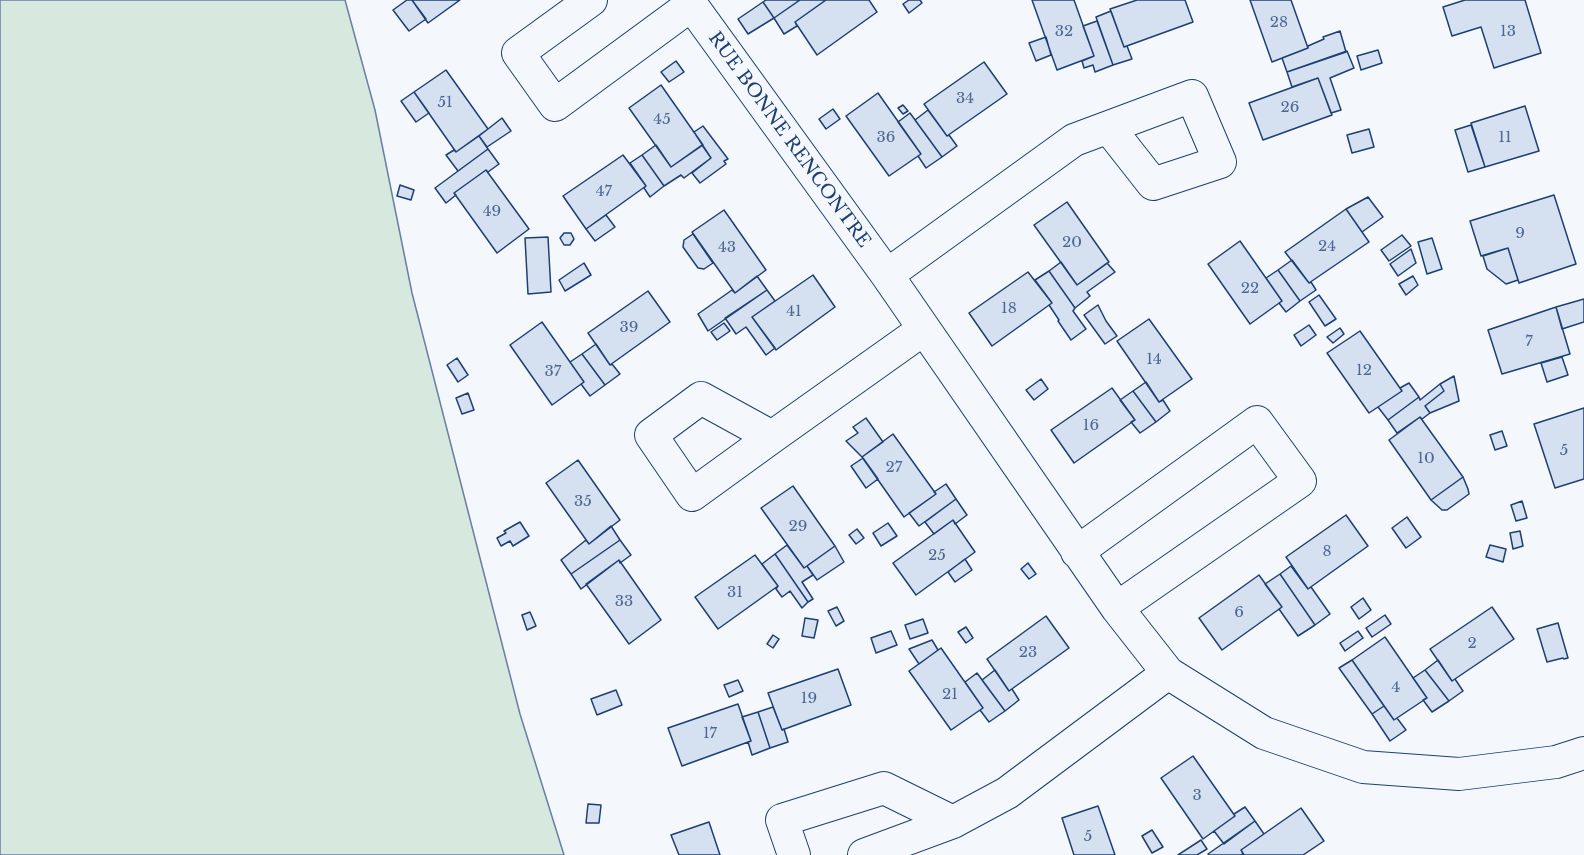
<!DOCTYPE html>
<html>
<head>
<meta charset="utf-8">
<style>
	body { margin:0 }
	canvas { display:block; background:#f4f7fb }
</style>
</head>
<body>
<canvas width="1584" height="855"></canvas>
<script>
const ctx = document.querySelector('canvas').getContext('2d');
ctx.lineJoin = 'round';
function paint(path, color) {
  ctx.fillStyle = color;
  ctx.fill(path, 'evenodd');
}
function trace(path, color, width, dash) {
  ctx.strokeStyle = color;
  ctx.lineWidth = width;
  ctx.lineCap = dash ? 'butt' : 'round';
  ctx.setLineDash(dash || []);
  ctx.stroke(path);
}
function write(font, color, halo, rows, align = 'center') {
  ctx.font = font + ' "Libre Baskerville",serif';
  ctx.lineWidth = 4.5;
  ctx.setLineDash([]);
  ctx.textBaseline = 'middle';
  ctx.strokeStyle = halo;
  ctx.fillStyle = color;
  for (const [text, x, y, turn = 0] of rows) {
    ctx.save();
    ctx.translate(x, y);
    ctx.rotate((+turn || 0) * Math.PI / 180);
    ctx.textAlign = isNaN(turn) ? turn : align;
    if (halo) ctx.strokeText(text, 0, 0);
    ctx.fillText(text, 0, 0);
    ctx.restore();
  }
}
const green = new Path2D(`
	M 0,0 L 345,0 L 375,110 L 412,293 L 520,714 L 564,855 L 0,855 Z`);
const building = new Path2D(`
	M 407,0 L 412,0 L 426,19 L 409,31 L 393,10 Z
	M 412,0 L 460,0 L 428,23 Z
	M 766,0 L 800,0 L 774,18 L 763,2 Z
	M 800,0 L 826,0 L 795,22 L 797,26 L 784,34 L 774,18 Z
	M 826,0 L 869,0 L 877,12 L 817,55 L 795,22 Z
	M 909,0 L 920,0 L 922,3 L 909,13 L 903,4 Z
	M 1032,0 L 1074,0 L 1094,56 L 1057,70 Z
	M 1137,0 L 1185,0 L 1193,22 L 1124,47 L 1110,9 Z
	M 1250,0 L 1291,0 L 1308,48 L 1272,62 Z
	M 1465,0 L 1525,0 L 1541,53 L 1494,68 L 1481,27 L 1452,36 L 1443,7 Z
	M 763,2 L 774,18 L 748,34 L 738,19 Z
	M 1111,11 L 1124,47 L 1127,46 L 1132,59 L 1113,65 L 1096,17 Z
	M 1097,21 L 1113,65 L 1095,72 L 1093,65 L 1084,68 L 1082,61 L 1094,56 L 1083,26 Z
	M 1340,31 L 1346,52 L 1287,72 L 1282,58 L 1308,48 L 1308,46 L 1324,39 L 1323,37 Z
	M 1046,37 L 1051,55 L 1036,61 L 1029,43 Z
	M 1378,50 L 1382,63 L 1361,70 L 1357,56 Z
	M 1347,51 L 1354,68 L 1330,78 L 1341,110 L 1331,113 L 1318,78 L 1292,87 L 1287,72 Z
	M 676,61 L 684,72 L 669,82 L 661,72 Z
	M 984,62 L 1007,94 L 947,136 L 924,104 Z
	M 446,70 L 488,129 L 456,152 L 414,92 Z
	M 1318,78 L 1332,115 L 1263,140 L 1249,103 Z
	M 661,85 L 703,145 L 671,167 L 629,108 Z
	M 414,92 L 429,113 L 416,122 L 401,101 Z
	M 878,93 L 921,154 L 889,176 L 846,116 Z
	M 903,105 L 908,111 L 903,114 L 898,108 Z
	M 1525,106 L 1539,151 L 1485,167 L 1471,123 Z
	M 833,109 L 840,119 L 826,129 L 819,119 Z
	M 928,110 L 947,136 L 949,135 L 957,146 L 942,157 L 915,120 Z
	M 910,113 L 942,157 L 926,168 L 918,156 L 921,154 L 898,122 Z
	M 502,118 L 511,131 L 487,147 L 479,136 Z
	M 1471,125 L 1485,167 L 1468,172 L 1455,130 Z
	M 703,126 L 728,159 L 724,161 L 726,164 L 700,183 L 692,173 L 711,158 L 694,132 Z
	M 1369,129 L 1374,147 L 1352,153 L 1347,135 Z
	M 479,136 L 488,149 L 458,171 L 446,155 L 454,150 L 456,152 Z
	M 656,145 L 671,167 L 702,145 L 711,158 L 684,178 L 681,175 L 664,186 L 642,155 Z
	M 488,149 L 499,164 L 488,172 L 486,170 L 454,193 L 456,195 L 446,203 L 435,188 Z
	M 623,155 L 646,186 L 586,229 L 563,196 Z
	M 642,155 L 664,186 L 650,197 L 644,188 L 646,186 L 630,163 Z
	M 486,170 L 529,229 L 497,253 L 454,193 Z
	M 400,185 L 414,190 L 411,200 L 397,196 Z
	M 1554,195 L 1576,264 L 1519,283 L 1508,248 L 1481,256 L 1470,221 Z
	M 1368,197 L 1383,217 L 1362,232 L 1346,209 Z
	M 1067,202 L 1109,262 L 1077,285 L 1034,225 Z
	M 1346,209 L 1369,242 L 1309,283 L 1285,252 Z
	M 724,210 L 766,270 L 735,293 L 692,232 Z
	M 606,215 L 615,227 L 595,241 L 586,229 Z
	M 564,233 L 571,233 L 574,239 L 570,245 L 564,245 L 560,238 Z
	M 693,234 L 713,263 L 704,269 L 698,268 L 683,247 L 684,240 Z
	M 1402,235 L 1411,246 L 1389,261 L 1381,250 Z
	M 548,237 L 551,292 L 528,294 L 525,238 Z
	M 1432,238 L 1442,269 L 1427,274 L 1418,242 Z
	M 1240,241 L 1282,301 L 1250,324 L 1208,264 Z
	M 1508,248 L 1518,280 L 1506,284 L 1487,269 L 1483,256 Z
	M 1411,249 L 1416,263 L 1398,276 L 1390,264 Z
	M 1292,260 L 1309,283 L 1311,282 L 1316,290 L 1300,301 L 1278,270 Z
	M 1061,262 L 1077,285 L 1107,263 L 1115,272 L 1087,292 L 1090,296 L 1075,308 L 1049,271 Z
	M 584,263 L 591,275 L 565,291 L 559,280 Z
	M 1278,270 L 1300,301 L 1286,312 L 1279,303 L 1282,301 L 1266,278 Z
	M 1049,271 L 1075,308 L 1073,311 L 1086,329 L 1071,340 L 1058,321 L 1059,320 L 1049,305 L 1052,303 L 1035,280 Z
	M 1028,272 L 1052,303 L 992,346 L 969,313 Z
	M 813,275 L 835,307 L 776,350 L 752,317 Z
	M 757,276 L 767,290 L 708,331 L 698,314 L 732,290 L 735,293 Z
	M 1413,276 L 1418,285 L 1406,295 L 1399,284 Z
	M 767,290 L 775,301 L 752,317 L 775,348 L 766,355 L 746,327 L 736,334 L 725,318 Z
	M 648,291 L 670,322 L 610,365 L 588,333 Z
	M 1319,295 L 1336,319 L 1325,326 L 1309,302 Z
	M 1584,299 L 1584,322 L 1562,329 L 1556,307 Z
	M 1098,305 L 1106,321 L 1117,336 L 1105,344 L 1084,315 Z
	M 1556,307 L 1570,354 L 1502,374 L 1488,330 Z
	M 1149,319 L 1192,379 L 1159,402 L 1117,341 Z
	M 542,322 L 584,382 L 552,405 L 510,345 Z
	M 724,323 L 730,331 L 717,340 L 711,332 Z
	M 1309,325 L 1316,335 L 1301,346 L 1294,335 Z
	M 1340,328 L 1344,334 L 1333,343 L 1327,337 Z
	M 1360,331 L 1402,391 L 1369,413 L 1327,353 Z
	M 596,344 L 610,365 L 612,364 L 620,374 L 605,385 L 582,354 Z
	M 582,354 L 605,385 L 590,396 L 581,384 L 584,382 L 570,362 Z
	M 1562,357 L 1568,375 L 1547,382 L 1541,363 Z
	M 457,358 L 468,375 L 458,382 L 447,365 Z
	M 1454,376 L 1459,401 L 1430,413 L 1425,406 L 1444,391 L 1440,384 Z
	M 1041,379 L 1048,389 L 1034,400 L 1026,390 Z
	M 1146,382 L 1159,402 L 1163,400 L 1170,411 L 1156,422 L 1133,391 Z
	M 1409,383 L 1419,397 L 1388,420 L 1378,407 L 1402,391 L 1400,388 Z
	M 1440,384 L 1444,391 L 1425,406 L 1430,413 L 1422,419 L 1420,417 L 1397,433 L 1388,420 L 1419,397 L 1420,400 Z
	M 1112,388 L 1135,420 L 1074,463 L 1051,430 Z
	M 1133,391 L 1156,422 L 1140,433 L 1131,422 L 1135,420 L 1120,400 Z
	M 468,393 L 474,410 L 462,414 L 456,398 Z
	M 1584,408 L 1584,479 L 1555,488 L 1534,424 Z
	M 1420,417 L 1463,477 L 1431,500 L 1389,440 Z
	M 866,418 L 883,442 L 862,457 L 846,441 L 858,433 L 853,427 Z
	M 1502,431 L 1507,446 L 1495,450 L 1490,435 Z
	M 893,434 L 936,494 L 904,517 L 862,457 Z
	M 863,458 L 878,479 L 866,488 L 851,466 Z
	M 578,460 L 620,520 L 589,544 L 546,483 Z
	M 1463,477 L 1468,489 L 1469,494 L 1447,510 L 1442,510 L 1431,500 Z
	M 946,484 L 956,499 L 919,526 L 909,513 L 936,494 L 934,492 Z
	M 793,486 L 835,546 L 804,568 L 761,508 Z
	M 956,499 L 967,515 L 955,524 L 953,520 L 934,534 L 925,522 Z
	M 1522,501 L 1527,518 L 1516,521 L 1511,505 Z
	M 1346,515 L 1368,546 L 1308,589 L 1286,557 Z
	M 1407,517 L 1421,537 L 1406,548 L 1392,528 Z
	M 953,520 L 975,552 L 916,595 L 893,563 Z
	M 520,522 L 529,536 L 513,546 L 510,541 L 501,546 L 497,538 L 506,533 L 504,531 Z
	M 888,523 L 897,536 L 881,546 L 873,533 Z
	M 611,526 L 620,540 L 571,574 L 561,560 L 586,540 L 589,544 Z
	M 857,529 L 864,538 L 856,544 L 849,535 Z
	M 1520,531 L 1523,546 L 1513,549 L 1510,533 Z
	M 620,540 L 631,555 L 620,563 L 619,560 L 581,589 L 571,574 Z
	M 787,545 L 804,568 L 807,566 L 813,575 L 802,582 L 813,599 L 808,602 L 775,554 Z
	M 1490,545 L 1506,549 L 1503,562 L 1486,557 Z
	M 835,546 L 844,562 L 817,580 L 807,566 Z
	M 775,554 L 808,602 L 802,608 L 790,591 L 782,597 L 776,589 L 778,586 L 762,564 Z
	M 755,555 L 778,586 L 718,629 L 695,597 Z
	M 965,559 L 972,570 L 955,582 L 948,572 Z
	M 619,560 L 661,620 L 629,644 L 586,584 Z
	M 1028,563 L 1036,574 L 1029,579 L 1021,569 Z
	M 1291,566 L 1308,589 L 1311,587 L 1330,614 L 1315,625 L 1280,574 Z
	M 1280,574 L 1315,625 L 1298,636 L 1279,609 L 1282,607 L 1265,584 Z
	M 1259,575 L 1282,607 L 1222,650 L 1199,618 Z
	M 1363,598 L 1371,610 L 1359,619 L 1351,607 Z
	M 837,607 L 844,621 L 836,626 L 828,611 Z
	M 1492,607 L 1514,639 L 1452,681 L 1430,649 Z
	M 530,612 L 536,626 L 527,630 L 522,615 Z
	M 1385,615 L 1391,624 L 1372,637 L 1366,628 Z
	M 1046,616 L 1069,648 L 1009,691 L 987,659 Z
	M 805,618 L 818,620 L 814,638 L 802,636 Z
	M 923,619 L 928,633 L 910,639 L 905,625 Z
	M 1558,623 L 1568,658 L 1564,659 L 1563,658 L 1547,662 L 1537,629 Z
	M 966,627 L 973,638 L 966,643 L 958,632 Z
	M 891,631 L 897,645 L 876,653 L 871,638 Z
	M 1358,631 L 1363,638 L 1345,651 L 1340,643 Z
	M 773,635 L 779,639 L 773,648 L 767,644 Z
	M 1385,637 L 1427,698 L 1394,720 L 1352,660 Z
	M 932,640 L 938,650 L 919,664 L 909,649 Z
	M 941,648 L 983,708 L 951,730 L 909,671 Z
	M 1352,660 L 1384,706 L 1372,714 L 1339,668 Z
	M 1438,660 L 1452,681 L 1455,679 L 1463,691 L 1449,701 L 1425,670 Z
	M 838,669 L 851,705 L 782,730 L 768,693 Z
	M 995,670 L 1009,691 L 1012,689 L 1019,700 L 1005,711 L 982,680 Z
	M 1425,670 L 1449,701 L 1432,712 L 1423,700 L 1427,698 L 1413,678 Z
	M 977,673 L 1005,711 L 989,722 L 980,710 L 983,708 L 965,682 Z
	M 738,680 L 743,691 L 729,697 L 724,685 Z
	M 616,690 L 622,705 L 597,715 L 591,699 Z
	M 738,704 L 751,741 L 682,766 L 668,728 Z
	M 1384,706 L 1394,720 L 1397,718 L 1406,730 L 1390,741 L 1372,714 Z
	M 773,707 L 782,730 L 784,729 L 788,742 L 770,748 L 758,712 Z
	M 758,712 L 770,748 L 752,755 L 748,742 L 751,741 L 742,717 Z
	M 1193,756 L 1235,816 L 1203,839 L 1161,778 Z
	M 588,804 L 601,805 L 599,823 L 586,823 Z
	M 1098,806 L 1115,855 L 1074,855 L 1062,818 Z
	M 1245,807 L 1255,821 L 1224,844 L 1214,831 L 1235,816 L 1234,814 Z
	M 1301,808 L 1324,841 L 1303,855 L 1244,855 L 1241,850 Z
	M 1255,821 L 1264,834 L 1241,850 L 1243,854 L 1241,855 L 1209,855 L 1208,854 Z
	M 709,822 L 720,855 L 679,855 L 671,835 Z
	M 1152,830 L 1163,847 L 1152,853 L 1142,836 Z
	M 1201,840 L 1207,849 L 1197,855 L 1178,855 Z`);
const minor = new Path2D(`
	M 591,0 L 518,53 L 555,105 L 691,5
	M 688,0 L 887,275 L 1117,608 L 1168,673 L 1264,733 L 1363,767 L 1459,774 L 1556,762 L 1584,753
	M 887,275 L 1074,140 L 1192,96 L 1220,162 L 1153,184 L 1109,128
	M 772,437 L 701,398 L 651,435 L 692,495 L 772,437 L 924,329
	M 1077,552 L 1257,422 L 1300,481 L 1117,608
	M 794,855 L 782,820 L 884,788 L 953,822
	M 864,855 L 953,822 L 1007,793 L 1168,673`);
const numberNames = [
	["28",1279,23],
	["32",1064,32],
	["13",1508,32],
	["34",965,99],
	["51",445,103],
	["26",1290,108],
	["45",662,120],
	["36",886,138],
	["11",1505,138],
	["47",604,192],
	["49",492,212],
	["9",1520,234],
	["20",1072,243],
	["24",1327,247],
	["43",727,248],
	["22",1250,289],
	["18",1009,309],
	["41",794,312],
	["39",629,328],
	["7",1529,342],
	["14",1154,360],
	["12",1364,371],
	["37",553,372],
	["16",1091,426],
	["5",1564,451],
	["10",1426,459],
	["27",894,468],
	["35",583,502],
	["29",798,527],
	["8",1327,552],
	["25",937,556],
	["31",735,593],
	["33",624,602],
	["6",1239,613],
	["2",1472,644],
	["23",1028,653],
	["4",1396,688],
	["21",950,695],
	["19",809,699],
	["17",710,734],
	["3",1197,796],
	["5",1088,837]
];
const streetNames = [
	["RUE BONNE RENCONTRE",789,140,54]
];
paint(green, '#d7e8df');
trace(green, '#687fa3', 1.5);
paint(building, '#d5e0f0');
trace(building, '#1d3f73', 1.5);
trace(minor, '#1d3f73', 34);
trace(minor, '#f4f7fb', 32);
write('15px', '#4b6792', null, numberNames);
write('18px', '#1d3f73', '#f4f7fb', streetNames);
</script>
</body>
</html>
